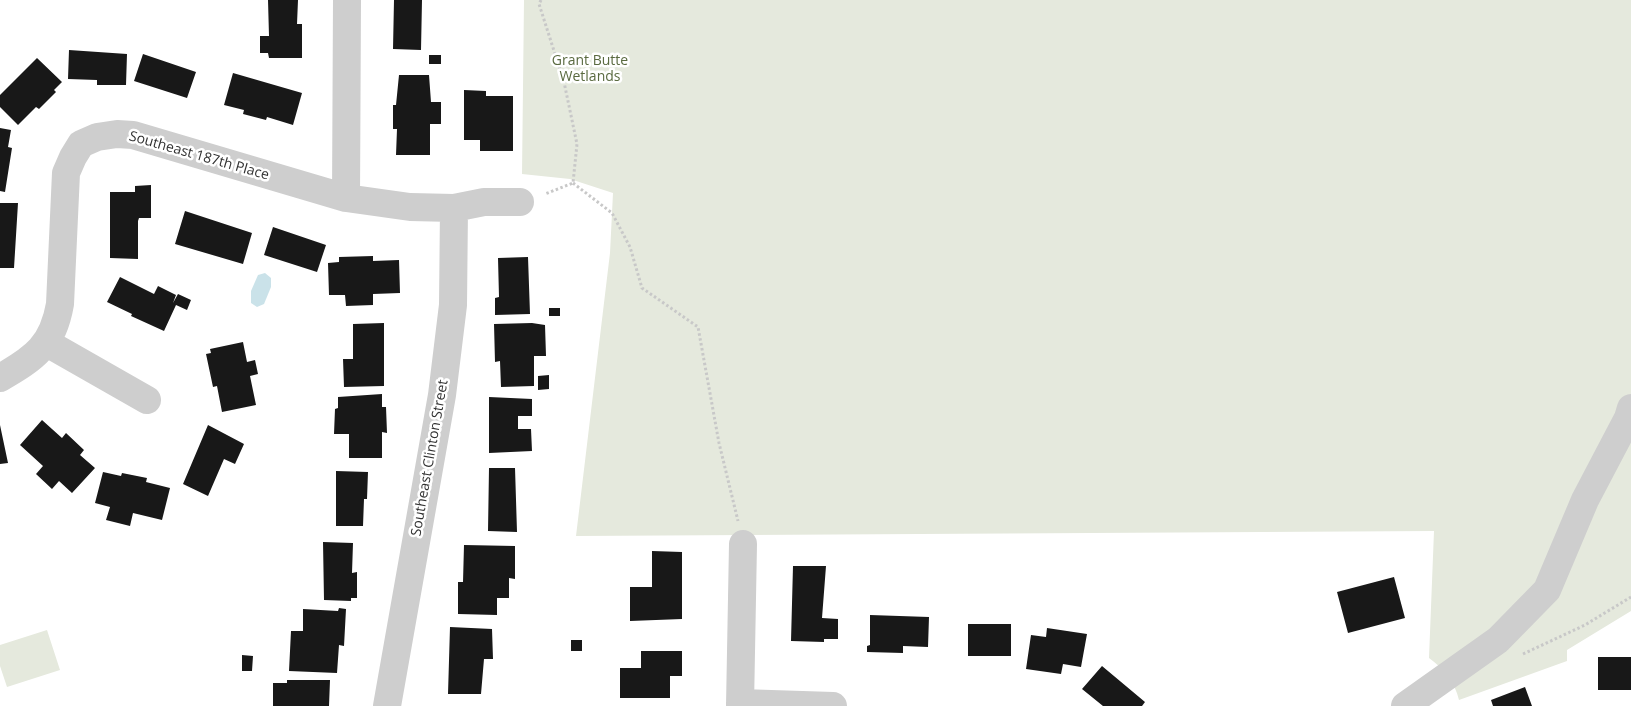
<!DOCTYPE html>
<html>
<head>
<meta charset="utf-8">
<style>
	body { margin:0 }
	canvas { display:block; background:#fff }
</style>
</head>
<body>
<canvas width="1631" height="706"></canvas>
<script>
const ctx = document.querySelector('canvas').getContext('2d');
ctx.lineJoin = 'round';
function paint(path, color) {
  ctx.fillStyle = color;
  ctx.fill(path, 'evenodd');
}
function trace(path, color, width, dash) {
  ctx.strokeStyle = color;
  ctx.lineWidth = width;
  ctx.lineCap = dash ? 'butt' : 'round';
  ctx.setLineDash(dash || []);
  ctx.stroke(path);
}
function write(font, color, halo, rows, align = 'center') {
  ctx.font = font + ' "Open Sans",sans-serif';
  ctx.lineWidth = 5;
  ctx.setLineDash([]);
  ctx.textBaseline = 'middle';
  ctx.strokeStyle = halo;
  ctx.fillStyle = color;
  for (const [text, x, y, turn = 0] of rows) {
    ctx.save();
    ctx.translate(x, y);
    ctx.rotate((+turn || 0) * Math.PI / 180);
    ctx.textAlign = isNaN(turn) ? turn : align;
    if (halo) ctx.strokeText(text, 0, 0);
    ctx.fillText(text, 0, 0);
    ctx.restore();
  }
}
const green = new Path2D(`
	M 524,0 L 1631,0 L 1631,611 L 1567,650 L 1567,661 L 1459,700 C 1455,682 1443,668 1429,658 L 1434,531 L 576,536 L 610,253 L 613,193 L 570,179 L 522,174 Z
	M 47,630 L 60,670 L 7,687 L 0,666 L 0,645 Z`);
const water = new Path2D(`
	M 265,273 L 271,278 L 271,287 L 264,304 L 257,307 L 251,303 L 251,291 L 258,275 Z`);
const building = new Path2D(`
	M 268,0 L 298,0 L 297,24 L 302,24 L 302,58 L 269,58 L 268,53 L 260,53 L 260,36 L 269,36 Z
	M 394,0 L 422,0 L 421,50 L 393,49 Z
	M 69,50 L 127,54 L 126,85 L 97,85 L 97,80 L 68,79 Z
	M 143,54 L 196,72 L 187,98 L 134,81 Z
	M 429,55 L 441,55 L 441,64 L 429,64 Z
	M 37,58 L 62,82 L 54,90 L 56,92 L 39,109 L 36,107 L 18,125 L 0,107 L 0,95 Z
	M 233,73 L 302,93 L 293,125 L 267,117 L 266,120 L 243,114 L 244,110 L 224,105 Z
	M 399,75 L 429,75 L 431,102 L 441,102 L 441,124 L 430,124 L 430,155 L 396,155 L 397,129 L 393,129 L 393,105 L 396,105 Z
	M 464,90 L 486,91 L 486,96 L 513,96 L 513,151 L 480,151 L 480,140 L 464,140 Z
	M 0,128 L 11,130 L 8,147 L 12,148 L 5,192 L 0,191 Z
	M 151,185 L 151,218 L 139,218 L 138,221 L 138,259 L 110,258 L 110,192 L 135,192 L 135,186 Z
	M 0,203 L 18,203 L 14,268 L 0,268 Z
	M 185,211 L 252,233 L 243,264 L 175,244 Z
	M 273,227 L 326,245 L 317,272 L 264,255 Z
	M 373,256 L 373,261 L 399,260 L 400,293 L 373,294 L 373,305 L 346,306 L 345,295 L 329,295 L 328,263 L 339,262 L 339,257 Z
	M 528,257 L 530,314 L 495,315 L 495,298 L 499,297 L 498,258 Z
	M 120,277 L 154,294 L 158,286 L 176,295 L 173,303 L 178,294 L 191,300 L 187,310 L 176,305 L 164,331 L 131,316 L 132,314 L 107,302 Z
	M 549,308 L 560,308 L 560,316 L 549,316 Z
	M 384,323 L 384,386 L 344,387 L 343,359 L 353,359 L 353,324 Z
	M 532,323 L 545,325 L 546,356 L 534,356 L 534,386 L 501,387 L 500,361 L 495,362 L 494,324 Z
	M 243,342 L 247,362 L 255,360 L 258,374 L 250,376 L 256,405 L 222,412 L 217,386 L 213,387 L 206,354 L 211,353 L 210,349 Z
	M 549,375 L 549,389 L 538,390 L 538,376 Z
	M 382,394 L 382,407 L 386,407 L 387,433 L 382,432 L 382,458 L 349,458 L 349,434 L 334,434 L 335,409 L 338,408 L 338,397 Z
	M 489,397 L 532,399 L 532,416 L 518,416 L 518,429 L 531,429 L 532,451 L 489,453 Z
	M 42,420 L 62,438 L 66,433 L 84,450 L 80,455 L 95,468 L 72,493 L 59,481 L 52,489 L 36,474 L 43,466 L 20,445 Z
	M 0,425 L 8,463 L 0,464 Z
	M 208,425 L 244,444 L 235,464 L 224,459 L 208,496 L 183,484 Z
	M 489,468 L 515,468 L 517,532 L 488,531 Z
	M 336,471 L 368,472 L 367,499 L 364,499 L 363,526 L 336,526 Z
	M 103,472 L 121,476 L 122,473 L 147,478 L 146,482 L 170,488 L 162,520 L 133,513 L 130,526 L 106,520 L 110,507 L 95,503 Z
	M 323,542 L 353,543 L 352,573 L 357,572 L 357,598 L 351,598 L 351,601 L 324,600 Z
	M 464,545 L 515,546 L 515,579 L 509,578 L 509,598 L 497,598 L 497,615 L 458,614 L 458,582 L 463,582 Z
	M 652,551 L 682,552 L 682,619 L 630,621 L 630,587 L 652,587 Z
	M 793,566 L 826,566 L 822,618 L 838,619 L 838,639 L 824,639 L 824,642 L 791,641 Z
	M 1394,577 L 1405,618 L 1348,633 L 1337,592 Z
	M 339,608 L 346,609 L 344,646 L 339,645 L 337,673 L 289,671 L 291,631 L 303,631 L 303,609 L 338,611 Z
	M 870,615 L 929,617 L 928,647 L 903,646 L 903,653 L 867,652 L 867,646 L 870,645 Z
	M 968,624 L 1011,624 L 1011,656 L 968,656 Z
	M 450,627 L 492,629 L 493,659 L 484,659 L 481,694 L 448,694 Z
	M 1047,628 L 1087,634 L 1081,667 L 1063,664 L 1061,674 L 1026,669 L 1031,635 L 1046,637 Z
	M 571,640 L 582,640 L 582,651 L 571,651 Z
	M 641,651 L 682,651 L 682,676 L 670,676 L 670,698 L 620,698 L 620,668 L 641,668 Z
	M 242,655 L 253,656 L 252,671 L 242,671 Z
	M 1598,657 L 1631,657 L 1631,690 L 1598,690 Z
	M 1102,666 L 1145,702 L 1142,706 L 1103,706 L 1082,689 Z
	M 287,680 L 330,680 L 329,706 L 273,706 L 273,683 L 287,683 Z
	M 1525,687 L 1532,706 L 1493,706 L 1491,700 Z`);
const path = new Path2D(`
	M 541,0 L 539,4 L 564,82 L 577,144 L 573,183 L 545,194
	M 573,183 L 612,213 L 630,247 L 642,288 L 698,327 L 719,443 L 738,521
	M 1523,654 L 1585,625 L 1631,597`);
const minor = new Path2D(`
	M 346,198 L 347,0
	M 47,343 L 147,400
	M 0,378 C 35,358 53,345 60,304 L 66,173 L 73,157 L 81,144 L 97,137 L 117,134 L 133,135 L 346,198 L 410,207 L 454,208 L 484,202 L 520,202
	M 740,703 L 833,706
	M 387,706 L 442,395 L 453,305 L 454,208
	M 740,706 L 743,544
	M 1405,706 L 1498,640 L 1547,590 L 1585,500 L 1628,418 L 1631,408`);
const parkNames = [
	["Grant Butte",590,61],
	["Wetlands",590,77]
];
const streetNames = [
	["Southeast 187th Place",199,156,16],
	["Southeast Clinton Street",430,458,-80]
];
paint(green, '#e5e9dd');
paint(water, '#cae2e9');
paint(building, '#181818');
trace(path, '#c8c8c8', 3, [2.5, 2.5]);
trace(minor, '#cecece', 28);
write('14px', '#5a6a40', '#fff', parkNames);
write('14px', '#313131', '#fff', streetNames);
</script>
</body>
</html>
